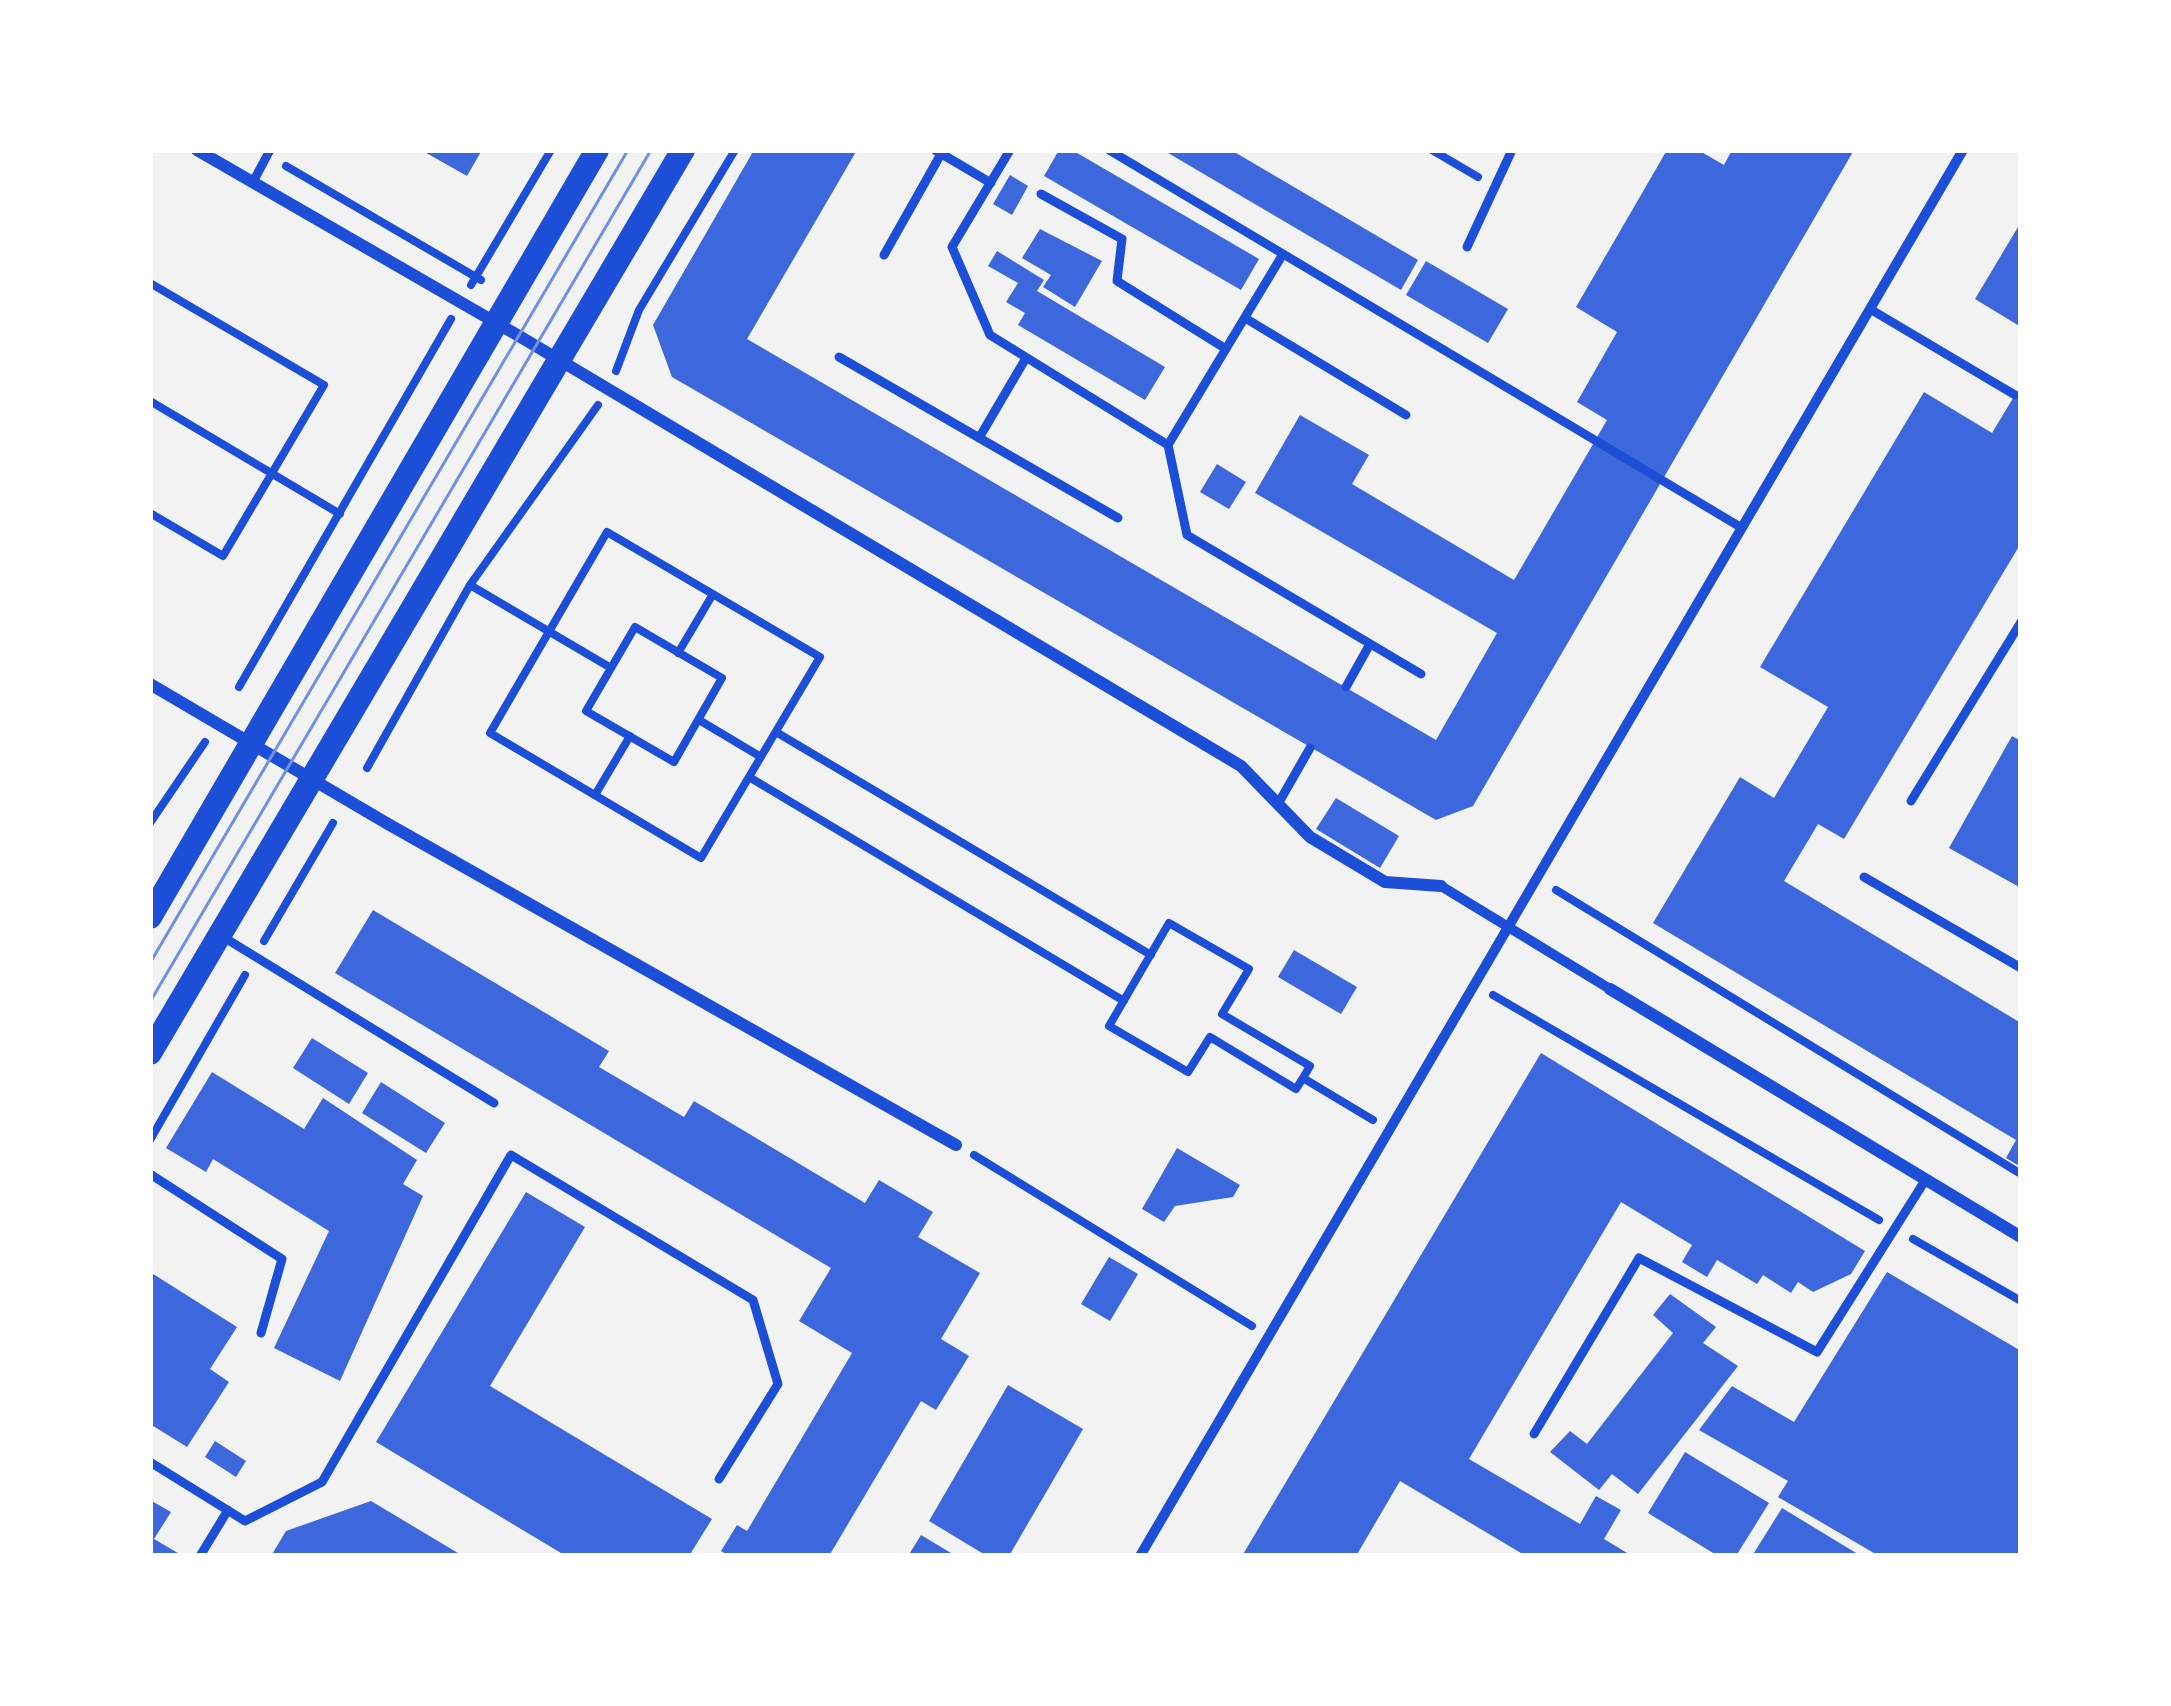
<!DOCTYPE html>
<html>
<head>
<meta charset="utf-8">
<style>
	body { margin:0 }
	#map { position:relative; width:2171px; height:1706px; overflow:hidden; background:#f2f2f2; font-family:"Work Sans",sans-serif }
	canvas { display:block }
	.frame { position:absolute; inset:0; border:153px solid #fff; pointer-events:none }
</style>
</head>
<body>
<div id="map">
<canvas width="2171" height="1706"></canvas>
<div class="frame"></div>
</div>
<script>
const ctx = document.querySelector('canvas').getContext('2d');
ctx.lineJoin = 'round';
function paint(path, color) {
  ctx.fillStyle = color;
  ctx.fill(path, 'evenodd');
}
function trace(path, color, width, dash) {
  ctx.strokeStyle = color;
  ctx.lineWidth = width;
  ctx.lineCap = dash ? 'butt' : 'round';
  ctx.setLineDash(dash || []);
  ctx.stroke(path);
}
const building = new Path2D(`
	M 421,150 L 482,150 L 467,176 Z
	M 754,150 L 857,150 L 747,339 L 1436,740 L 1497,633 L 1255,493 L 1300,415 L 1369,455 L 1352,484 L 1514,580 L 1607,420 L 1577,402 L 1617,332 L 1576,307 L 1667,150 L 1698,150 L 1724,165 L 1732,150 L 1854,150 L 1473,806 L 1436,820 L 672,377 L 653,325 Z
	M 1059,150 L 1072,150 L 1259,259 L 1241,290 L 1044,176 Z
	M 1163,150 L 1231,150 L 1418,260 L 1401,290 Z
	M 1010,175 L 1028,186 L 1012,215 L 993,204 Z
	M 2021,222 L 2021,327 L 1975,299 Z
	M 1040,229 L 1102,261 L 1075,307 L 1043,287 L 1051,275 L 1022,258 Z
	M 997,251 L 1044,280 L 1037,291 L 1165,367 L 1145,400 L 1018,325 L 1025,313 L 1006,302 L 1018,283 L 988,266 Z
	M 1426,261 L 1508,309 L 1488,343 L 1406,295 Z
	M 2021,385 L 2021,543 L 1844,839 L 1818,824 L 1784,881 L 2021,1023 L 2021,1167 L 2006,1158 L 2016,1140 L 1653,923 L 1740,777 L 1774,798 L 1828,707 L 1760,667 L 1924,392 L 1992,433 Z
	M 1217,464 L 1246,482 L 1229,509 L 1200,492 Z
	M 2012,736 L 2021,741 L 2021,888 L 1949,848 Z
	M 1336,798 L 1399,836 L 1380,868 L 1316,829 Z
	M 373,910 L 609,1051 L 599,1067 L 684,1117 L 694,1101 L 865,1203 L 879,1180 L 933,1212 L 918,1237 L 980,1273 L 941,1339 L 969,1356 L 936,1410 L 921,1401 L 829,1556 L 729,1556 L 721,1551 L 737,1525 L 747,1531 L 852,1353 L 799,1321 L 831,1268 L 335,973 Z
	M 1294,950 L 1357,987 L 1341,1014 L 1278,977 Z
	M 312,1038 L 368,1073 L 349,1104 L 293,1068 Z
	M 1541,1053 L 1865,1251 L 1851,1274 L 1813,1292 L 1798,1282 L 1791,1293 L 1763,1275 L 1757,1284 L 1717,1260 L 1707,1277 L 1682,1262 L 1692,1245 L 1621,1202 L 1469,1459 L 1580,1524 L 1596,1496 L 1621,1510 L 1604,1539 L 1632,1556 L 1526,1556 L 1400,1481 L 1356,1556 L 1242,1556 Z
	M 212,1072 L 304,1129 L 323,1098 L 417,1160 L 403,1184 L 423,1196 L 340,1381 L 274,1348 L 329,1231 L 213,1159 L 206,1172 L 166,1148 Z
	M 381,1082 L 445,1123 L 426,1153 L 362,1113 Z
	M 1177,1148 L 1240,1185 L 1233,1197 L 1175,1206 L 1164,1222 L 1142,1209 Z
	M 526,1192 L 585,1227 L 490,1386 L 712,1519 L 689,1556 L 566,1556 L 376,1442 Z
	M 1109,1257 L 1138,1274 L 1110,1321 L 1081,1304 Z
	M 150,1272 L 237,1327 L 210,1369 L 229,1382 L 187,1447 L 150,1424 Z
	M 1887,1272 L 2021,1351 L 2021,1556 L 1879,1556 L 1778,1497 L 1788,1481 L 1699,1430 L 1732,1386 L 1794,1422 Z
	M 1670,1294 L 1716,1327 L 1703,1343 L 1738,1366 L 1638,1494 L 1612,1474 L 1599,1490 L 1550,1452 L 1570,1431 L 1587,1444 L 1673,1333 L 1653,1315 Z
	M 1008,1385 L 1083,1429 L 1009,1556 L 987,1556 L 929,1521 Z
	M 215,1441 L 246,1461 L 236,1477 L 205,1457 Z
	M 1685,1452 L 1769,1503 L 1736,1556 L 1718,1556 L 1648,1513 Z
	M 150,1500 L 171,1512 L 154,1539 L 183,1556 L 150,1556 Z
	M 371,1501 L 463,1556 L 271,1556 L 286,1531 Z
	M 1782,1508 L 1861,1556 L 1752,1556 Z
	M 921,1535 L 956,1556 L 908,1556 Z`);
const path = new Path2D(`
	M 1432,150 L 1478,177
	M 286,166 L 481,280
	M 150,283 L 324,385 L 223,556 L 150,513
	M 471,285 L 551,150
	M 616,371 L 639,310 L 735,150
	M 150,401 L 340,514
	M 607,532 L 820,657 L 701,858 L 490,733 Z
	M 470,585 L 611,668
	M 635,627 L 722,678 L 674,762 L 586,711 Z
	M 678,653 L 713,594
	M 239,687 L 451,319
	M 699,720 L 761,757
	M 776,732 L 1151,955
	M 367,768 L 470,585 L 598,405
	M 749,777 L 1124,1001
	M 595,795 L 630,736
	M 150,823 L 205,742
	M 1556,890 L 2021,1174
	M 264,941 L 333,823
	M 1493,995 L 1879,1220
	M 1303,1078 L 1310,1066 L 1222,1014 L 1249,969 L 1169,923 L 1109,1026 L 1188,1072 L 1210,1037 L 1296,1089 L 1303,1078 L 1373,1120
	M 150,1140 L 245,975
	M 974,1155 L 1252,1326
	M 1913,1239 L 2021,1301`);
const service = new Path2D(`
	M 935,150 L 991,183
	M 1010,150 L 952,247 L 990,335 L 1168,445 L 1283,254
	M 1109,150 L 1742,528
	M 253,182 L 270,150
	M 1041,194 L 1122,239 L 1117,281 L 1226,349
	M 1467,247 L 1512,150
	M 884,255 L 941,154
	M 1870,309 L 2015,395
	M 1245,318 L 1406,415
	M 839,357 L 1118,518
	M 979,438 L 1026,358
	M 1168,445 L 1187,535 L 1421,674
	M 1346,687 L 1370,644
	M 1911,801 L 2021,622
	M 1278,804 L 1310,748
	M 1864,877 L 2021,968
	M 220,935 L 494,1103
	M 150,1174 L 282,1259 L 261,1333
	M 1534,1434 L 1639,1258 L 1817,1352 L 1926,1179
	M 150,1462 L 245,1521 L 322,1482 L 511,1155 L 753,1300 L 778,1384 L 719,1479
	M 200,1556 L 228,1510`);
const pedestrian = new Path2D(`
	M 1441,886 L 1610,989
	M 1140,1556 L 1963,150`);
const minor = new Path2D(`
	M 197,150 L 519,336 L 1241,766 L 1310,837 L 1385,882 L 1441,886
	M 150,684 L 388,824 L 956,1145
	M 1610,989 L 2021,1237`);
const secondary = new Path2D(`
	M 150,917 L 597,150
	M 150,1053 L 683,150`);
const tram = new Path2D(`
	M 150,963 L 628,150
	M 150,1002 L 651,150`);
paint(building, '#3d67dc');
trace(path, '#1d4ed8', 8);
trace(service, '#1d4ed8', 9);
trace(pedestrian, '#1d4ed8', 10);
trace(minor, '#1d4ed8', 12);
trace(secondary, '#1d4ed8', 24);
trace(tram, '#7290e2', 3);
</script>
</body>
</html>
